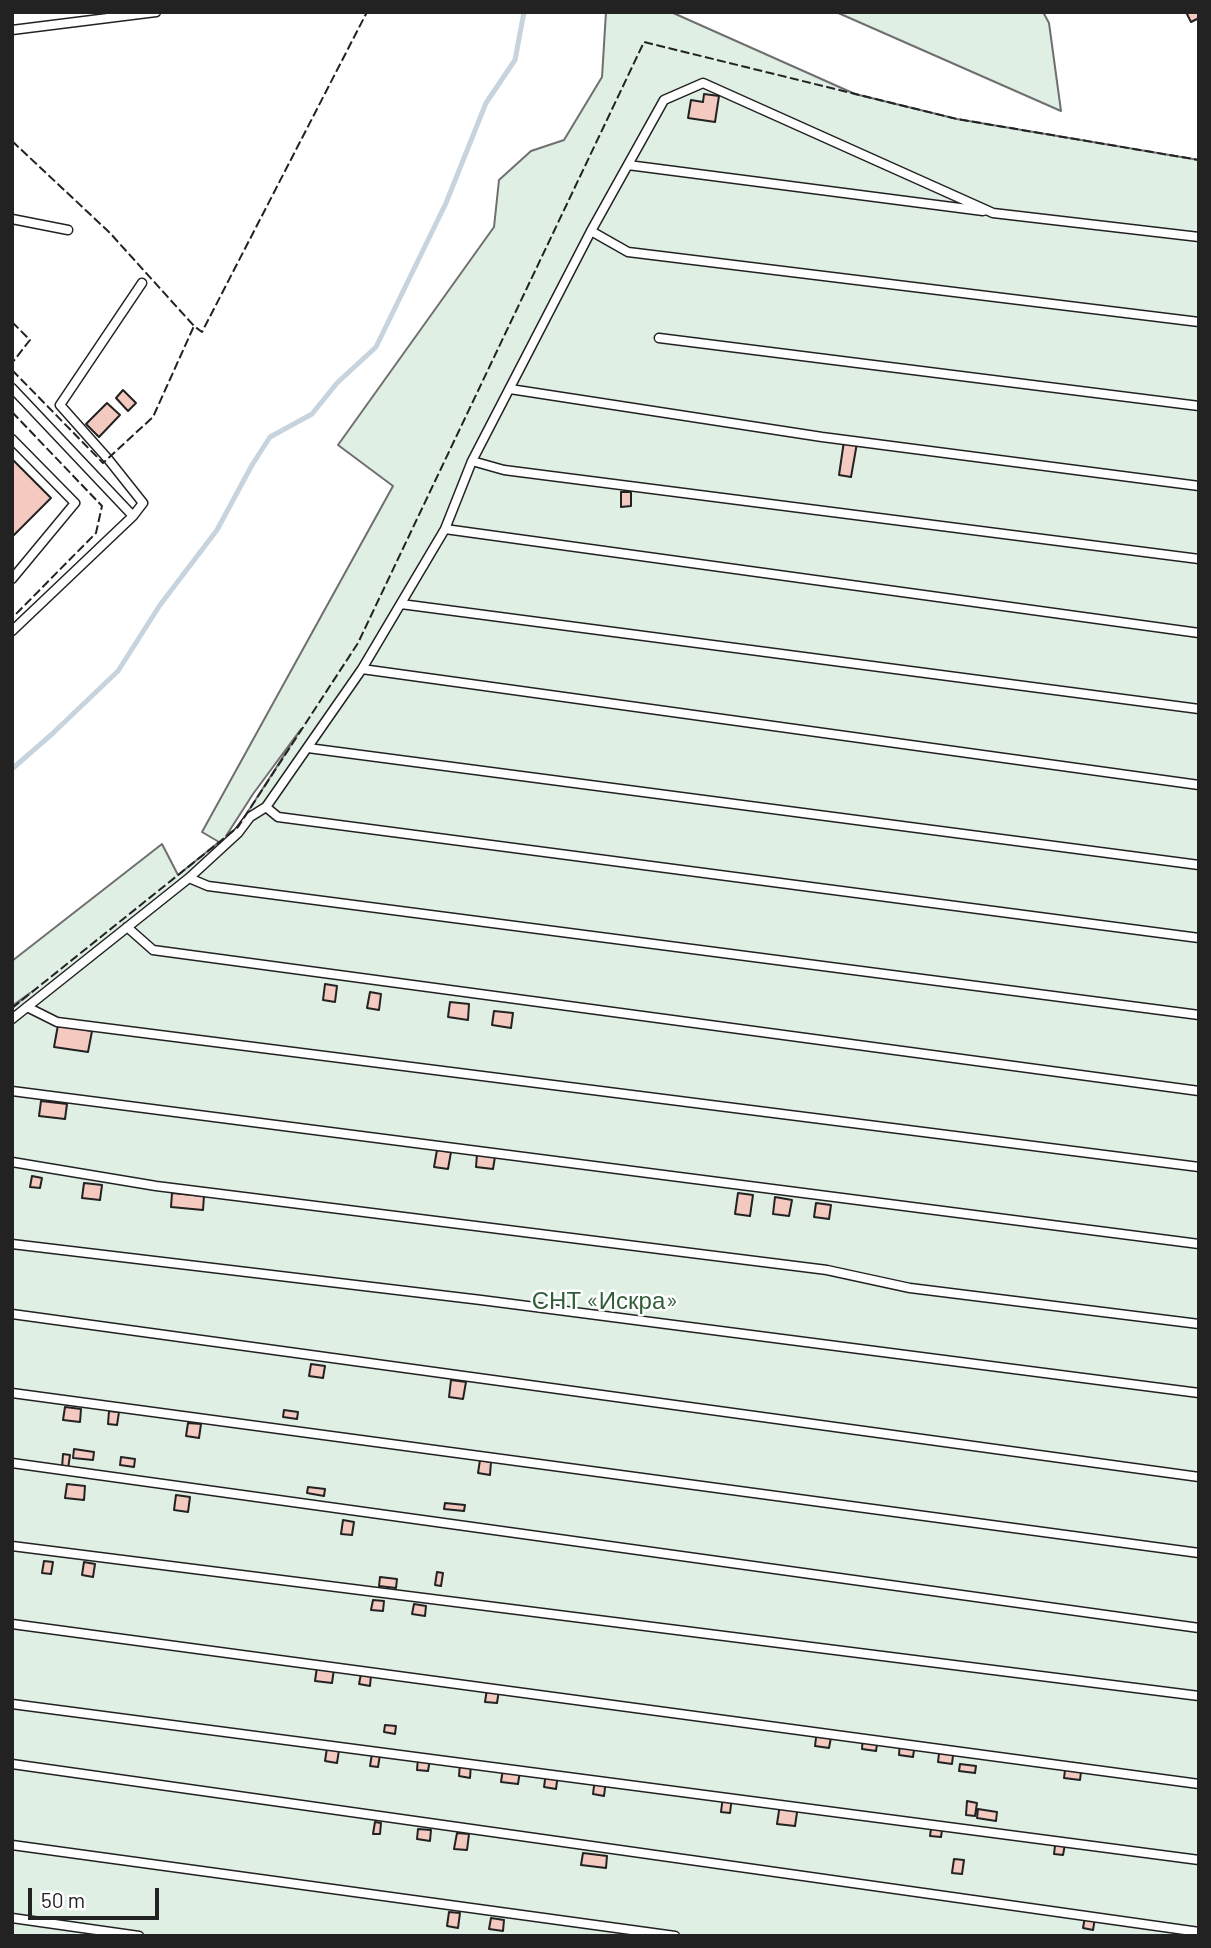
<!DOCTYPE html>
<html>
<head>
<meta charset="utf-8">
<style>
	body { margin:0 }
	#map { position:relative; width:1211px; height:1948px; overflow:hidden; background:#fff; font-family:Barlow,sans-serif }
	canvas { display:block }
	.frame { position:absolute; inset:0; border:14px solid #222; pointer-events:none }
	.scale { position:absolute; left:28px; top:1888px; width:131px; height:32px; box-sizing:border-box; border:4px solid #222; border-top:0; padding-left:9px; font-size:21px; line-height:24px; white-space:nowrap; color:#222; -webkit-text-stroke:5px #fff; paint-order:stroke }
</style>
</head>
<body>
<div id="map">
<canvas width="1211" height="1948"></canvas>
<div class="frame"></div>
<div class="scale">50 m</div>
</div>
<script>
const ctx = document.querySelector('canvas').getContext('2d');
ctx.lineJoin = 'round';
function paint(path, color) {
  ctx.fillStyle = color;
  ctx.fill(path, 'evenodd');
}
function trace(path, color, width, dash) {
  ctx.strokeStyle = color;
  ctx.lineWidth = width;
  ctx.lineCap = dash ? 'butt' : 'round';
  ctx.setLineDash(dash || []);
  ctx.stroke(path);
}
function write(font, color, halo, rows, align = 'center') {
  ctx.font = font + ' Barlow,sans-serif';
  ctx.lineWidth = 5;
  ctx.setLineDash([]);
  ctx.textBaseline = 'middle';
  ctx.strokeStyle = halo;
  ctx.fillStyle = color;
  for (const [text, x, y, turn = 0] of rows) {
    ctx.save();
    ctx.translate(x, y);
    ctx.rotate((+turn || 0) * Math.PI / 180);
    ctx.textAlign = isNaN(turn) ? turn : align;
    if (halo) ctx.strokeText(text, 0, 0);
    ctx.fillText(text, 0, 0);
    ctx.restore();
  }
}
const green = new Path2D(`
	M 606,12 L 671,12 L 855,94 L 957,119 L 1199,160 L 1199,1936 L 12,1936 L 12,1008 L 30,993 L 12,1006 L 12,961 L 162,844 L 178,875 L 219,842 L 202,832 L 393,486 L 338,445 L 494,227 L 499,180 L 531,151 L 564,140 L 602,77 ZM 301,729 L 238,827 L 226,836 L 253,794 Z
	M 836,12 L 1043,12 L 1049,23 L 1061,111 Z`);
const stream = new Path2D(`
	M 12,769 L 52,734 L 118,671 L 160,605 L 217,530 L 252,465 L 270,437 L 312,414 L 337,383 L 376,347 L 446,203 L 486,103 L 515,60 L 524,12`);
const building = new Path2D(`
	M 1186,12 L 1199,12 L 1199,18 L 1191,22 Z
	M 704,94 L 719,96 L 715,122 L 688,118 L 691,100 L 703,102 Z
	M 123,390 L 136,403 L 128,411 L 116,398 Z
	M 107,403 L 120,415 L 99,437 L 86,424 Z
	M 844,441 L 857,443 L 851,477 L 839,475 Z
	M 12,459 L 51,498 L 12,537 Z
	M 621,492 L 631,492 L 631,506 L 621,507 Z
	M 325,984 L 337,986 L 335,1002 L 323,1000 Z
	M 370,992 L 381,994 L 379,1010 L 367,1008 Z
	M 450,1002 L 469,1004 L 468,1020 L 448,1017 Z
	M 494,1011 L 513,1013 L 511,1028 L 492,1025 Z
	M 58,1025 L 92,1031 L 88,1052 L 54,1047 Z
	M 41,1101 L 67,1104 L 65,1119 L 39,1116 Z
	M 437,1150 L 451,1152 L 448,1169 L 434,1167 Z
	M 477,1154 L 495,1157 L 493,1169 L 476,1167 Z
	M 32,1176 L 42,1178 L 40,1188 L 30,1187 Z
	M 84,1183 L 102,1185 L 100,1200 L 82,1198 Z
	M 172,1193 L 204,1196 L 203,1210 L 171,1207 Z
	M 738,1193 L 753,1195 L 750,1216 L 735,1214 Z
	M 775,1197 L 792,1200 L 789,1216 L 773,1214 Z
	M 816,1203 L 831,1205 L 829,1219 L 814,1217 Z
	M 311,1364 L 325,1366 L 323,1378 L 309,1376 Z
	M 451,1380 L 466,1382 L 463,1399 L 449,1397 Z
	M 65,1407 L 81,1409 L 80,1422 L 63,1420 Z
	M 284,1410 L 298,1412 L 297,1419 L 283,1417 Z
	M 109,1411 L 119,1412 L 117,1425 L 108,1424 Z
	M 188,1423 L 201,1424 L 199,1438 L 186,1436 Z
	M 74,1449 L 94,1452 L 93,1460 L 73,1458 Z
	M 63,1454 L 70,1455 L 68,1469 L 62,1468 Z
	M 121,1457 L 135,1459 L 134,1467 L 120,1465 Z
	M 480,1460 L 491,1462 L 490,1475 L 478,1473 Z
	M 67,1484 L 85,1486 L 84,1500 L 65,1498 Z
	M 308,1487 L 325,1489 L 324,1496 L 307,1493 Z
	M 176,1495 L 190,1497 L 188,1512 L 174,1510 Z
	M 445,1503 L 465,1505 L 464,1511 L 444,1509 Z
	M 343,1520 L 354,1522 L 352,1535 L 341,1534 Z
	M 44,1561 L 53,1562 L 51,1574 L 42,1573 Z
	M 84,1562 L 95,1564 L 93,1577 L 82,1575 Z
	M 437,1572 L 443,1573 L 441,1586 L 435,1585 Z
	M 380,1577 L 397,1579 L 396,1588 L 379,1586 Z
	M 373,1600 L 384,1601 L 383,1611 L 371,1610 Z
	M 414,1604 L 426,1606 L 425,1616 L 412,1614 Z
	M 317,1667 L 334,1669 L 332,1683 L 315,1681 Z
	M 361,1674 L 371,1675 L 370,1686 L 359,1684 Z
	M 487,1689 L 499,1690 L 497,1703 L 485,1702 Z
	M 385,1725 L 396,1726 L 395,1734 L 384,1732 Z
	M 817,1730 L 832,1732 L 829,1748 L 815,1746 Z
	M 863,1736 L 878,1738 L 876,1751 L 862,1749 Z
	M 900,1741 L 915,1743 L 913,1757 L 899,1755 Z
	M 940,1745 L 954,1747 L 952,1764 L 938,1762 Z
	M 327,1748 L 339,1750 L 337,1763 L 325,1761 Z
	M 372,1754 L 380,1755 L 378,1767 L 370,1766 Z
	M 418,1758 L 430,1759 L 428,1771 L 417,1770 Z
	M 1066,1762 L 1082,1764 L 1080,1780 L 1064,1778 Z
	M 460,1763 L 471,1764 L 470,1778 L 459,1776 Z
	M 960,1764 L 976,1766 L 975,1773 L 959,1771 Z
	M 503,1769 L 520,1771 L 518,1784 L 501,1782 Z
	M 546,1773 L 558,1774 L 556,1789 L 544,1787 Z
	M 595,1778 L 606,1780 L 604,1796 L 593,1794 Z
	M 723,1796 L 732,1797 L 730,1813 L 721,1812 Z
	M 967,1801 L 977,1803 L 975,1816 L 966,1815 Z
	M 780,1804 L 798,1806 L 795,1826 L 777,1824 Z
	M 978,1809 L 997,1812 L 996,1821 L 977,1818 Z
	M 932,1821 L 943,1823 L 941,1837 L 930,1836 Z
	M 375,1822 L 381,1823 L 380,1834 L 373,1834 Z
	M 418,1829 L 431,1830 L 430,1841 L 417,1839 Z
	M 457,1833 L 469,1834 L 467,1850 L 454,1849 Z
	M 1056,1838 L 1066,1839 L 1063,1855 L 1054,1854 Z
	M 583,1853 L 607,1856 L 606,1868 L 581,1865 Z
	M 954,1859 L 964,1860 L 962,1874 L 952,1873 Z
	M 449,1912 L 460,1913 L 458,1928 L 447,1926 Z
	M 1085,1917 L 1095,1918 L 1093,1930 L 1083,1928 Z
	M 491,1918 L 504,1920 L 503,1931 L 489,1929 Z`);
const service = new Path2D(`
	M 12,30 L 156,12
	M 628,165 L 983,211
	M 12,219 L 68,230
	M 591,231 L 628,252 L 1199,322
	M 659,338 L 1199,406
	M 12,388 L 133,516
	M 510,389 L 822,437 L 1199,486
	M 12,439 L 75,503 L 12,579
	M 472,461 L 504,470 L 1199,559
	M 445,529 L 1199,633
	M 401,604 L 1199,709
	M 12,631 L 133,516 L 143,503 L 108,459 L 60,405 L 142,283
	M 362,669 L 1199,785
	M 308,748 L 1199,865
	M 266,807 L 278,817 L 1199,938
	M 189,878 L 208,886 L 1199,1015
	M 127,927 L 153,950 L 1199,1091
	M 27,1007 L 57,1022 L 1199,1167
	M 12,1019 L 189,878 L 238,833 L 250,817 L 266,807 L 362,669 L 445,529 L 472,461 L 591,231 L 664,100 L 703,83 L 993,213 L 1199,237
	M 12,1091 L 1199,1244
	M 12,1162 L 156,1186 L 827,1270 L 910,1288 L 1199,1324
	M 12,1244 L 481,1300 L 1199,1393
	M 12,1314 L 1199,1477
	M 12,1393 L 1199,1553
	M 12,1463 L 1199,1628
	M 12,1546 L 1199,1696
	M 12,1624 L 1199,1784
	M 12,1704 L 1199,1860
	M 12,1764 L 1199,1932
	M 12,1845 L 675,1936
	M 12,1918 L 139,1936`);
const fence = new Path2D(`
	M 12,141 L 110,233 L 194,326 L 202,332 L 367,12
	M 12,322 L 30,340 L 12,363
	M 12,370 L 103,463 L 153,417 L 194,326
	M 12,412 L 102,506 L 96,533 L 12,618
	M 12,1008 L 238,827 L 358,643 L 644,42 L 957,119 L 1199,160`);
const parkNames = [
	["СНТ «Искра»",605,1301]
];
paint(green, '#e0efe3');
trace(green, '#6f6f6f', 2);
trace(stream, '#c7d3dd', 5);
paint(building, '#f3c9c0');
trace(building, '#222', 2);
trace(service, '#222', 11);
trace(service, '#fff', 8);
trace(fence, '#222', 2, [9, 3.5]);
write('24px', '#2f5e38', '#fff', parkNames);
</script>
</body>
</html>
